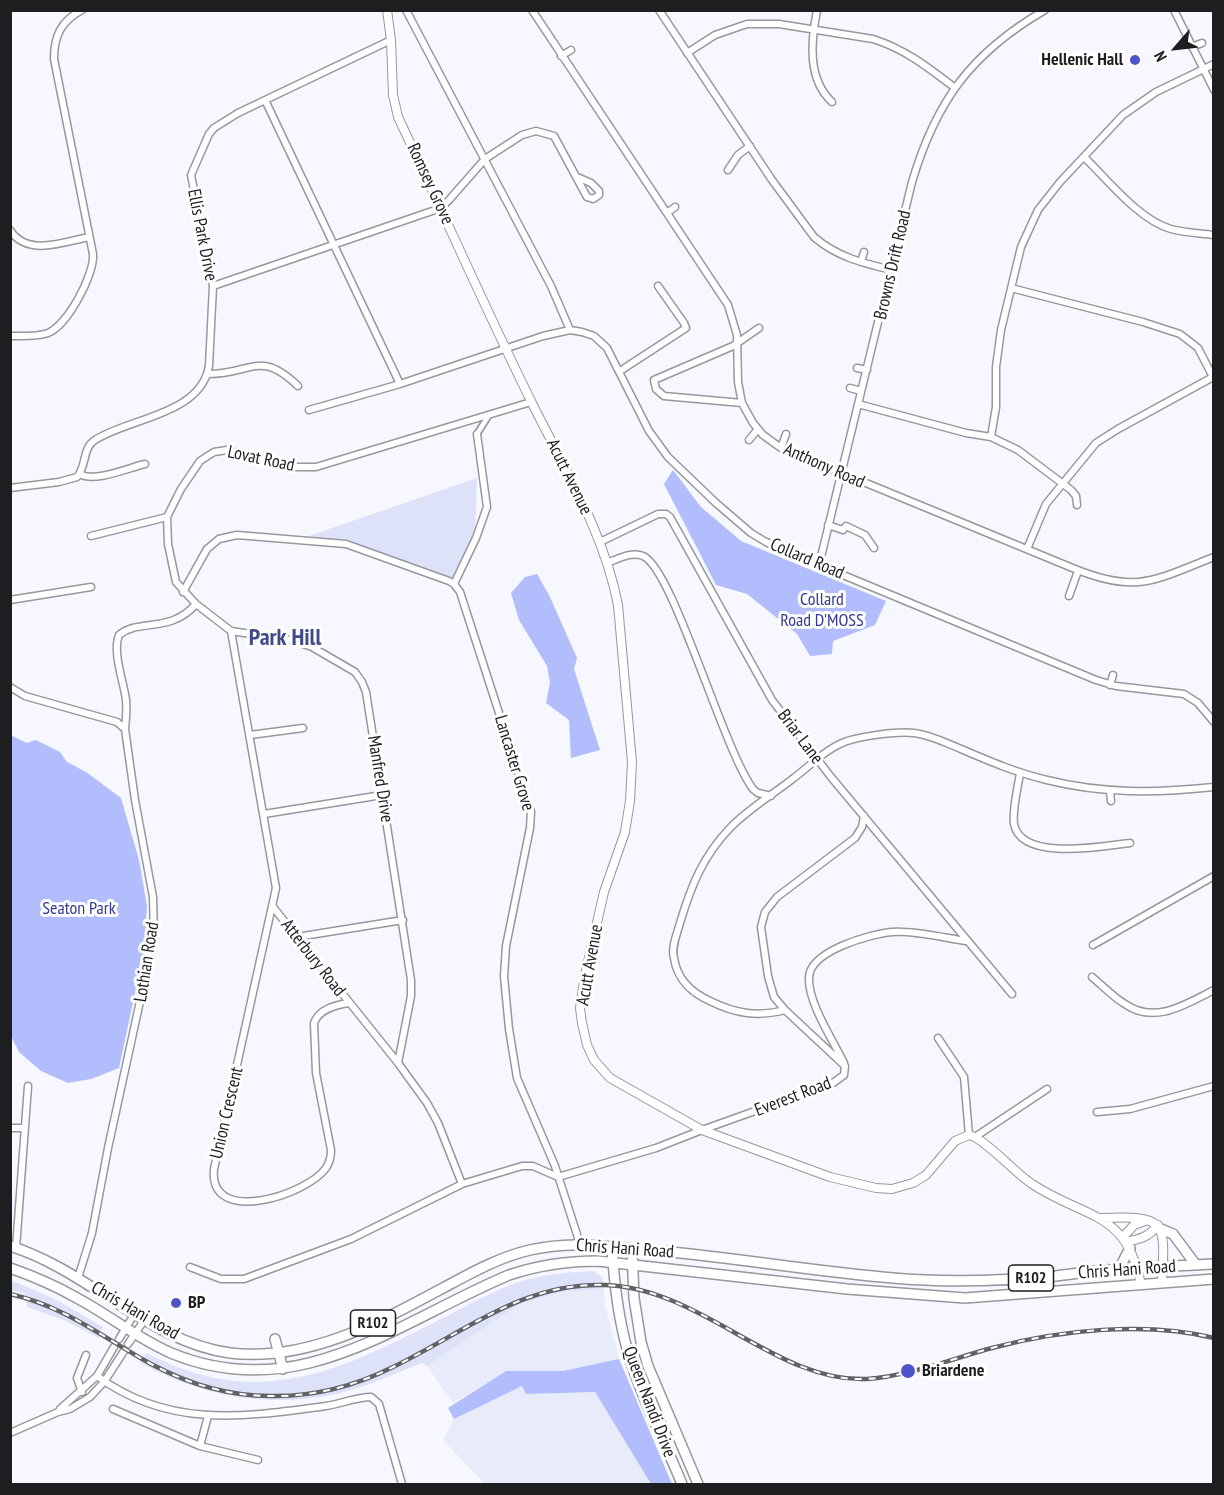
<!DOCTYPE html>
<html>
<head>
<meta charset="utf-8">
<style>
	body { margin:0 }
	#map { position:relative; width:1224px; height:1495px; overflow:hidden; background:#f6f7ff; font-family:"PT Sans Narrow",sans-serif }
	canvas { display:block }
	.frame { position:absolute; inset:0; border:12px solid #1d1e20; pointer-events:none }
	.north { position:absolute; left:1146px; top:18px; width:60px; height:60px; -webkit-text-stroke:4px #fff; paint-order:stroke; rotate:242deg; font-size:16px; font-weight:700; line-height:24px; text-align:center; color:#1d1e20 }
	.north::after { content:''; display:block; margin:auto; width:21px; height:27px; background:#1d1e20; clip-path:polygon(50% 0,100% 100%,50% 72%,0 100%) }
</style>
</head>
<body>
<div id="map">
<canvas width="1224" height="1495"></canvas>
<div class="frame"></div>
<div class="north">N</div>
</div>
<script>
const ctx = document.querySelector('canvas').getContext('2d');
ctx.lineJoin = 'round';
function paint(path, color) {
  ctx.fillStyle = color;
  ctx.fill(path, 'evenodd');
}
function trace(path, color, width, dash) {
  ctx.strokeStyle = color;
  ctx.lineWidth = width;
  ctx.lineCap = dash ? 'butt' : 'round';
  ctx.setLineDash(dash || []);
  ctx.stroke(path);
}
function write(font, color, halo, rows, align = 'center') {
  ctx.font = font + ' "PT Sans Narrow",sans-serif';
  ctx.lineWidth = 6;
  ctx.setLineDash([]);
  ctx.textBaseline = 'middle';
  ctx.strokeStyle = halo;
  ctx.fillStyle = color;
  for (const [text, x, y, turn = 0] of rows) {
    ctx.save();
    ctx.translate(x, y);
    ctx.rotate((+turn || 0) * Math.PI / 180);
    ctx.textAlign = isNaN(turn) ? turn : align;
    if (halo) ctx.strokeText(text, 0, 0);
    ctx.fillText(text, 0, 0);
    ctx.restore();
  }
}
const built = new Path2D(`
	M 604,1289 L 605,1305 L 619,1359 L 563,1371 L 506,1371 L 453,1403 L 427,1366 L 520,1304 L 560,1292 Z
	M 522,1386 L 526,1394 L 595,1392 L 651,1484 L 485,1484 L 443,1440 L 454,1419 Z`);
const green = new Path2D(`
	M 477,478 L 475,530 L 453,578 L 354,544 L 309,536 Z
	M 593,1271 L 602,1277 L 604,1289 L 560,1292 L 520,1304 L 427,1366 L 422,1363 C 396,1373 371,1385 344,1392 C 274,1410 202,1397 139,1362 L 147,1353 C 256,1411 338,1372 439,1320 C 467,1306 495,1289 525,1280 C 547,1274 570,1272 593,1271 Z
	M 10,1280 L 55,1299 L 103,1327 L 99,1338 L 66,1321 L 27,1307 L 26,1294 L 11,1290 Z`);
const forest = new Path2D(`
	M 673,470 L 701,507 L 741,541 L 886,601 L 875,625 L 833,641 L 832,654 L 810,656 L 797,634 L 747,594 L 716,585 L 664,484 Z
	M 537,574 L 549,595 L 577,658 L 574,669 L 600,750 L 571,758 L 569,720 L 546,703 L 550,683 L 547,666 L 519,620 L 511,593 L 525,577 Z
	M 10,735 L 27,743 L 36,740 L 60,752 L 67,762 L 86,772 L 121,798 L 139,860 L 147,906 L 144,951 L 119,1068 L 91,1079 L 68,1083 L 41,1071 L 19,1052 L 11,1036 Z
	M 619,1359 L 672,1484 L 651,1484 L 595,1392 L 526,1394 L 522,1386 L 454,1419 L 448,1408 L 506,1371 L 563,1371 Z`);
const pedestrian = new Path2D(`
	M 477,434 L 489,415`);
const minor = new Path2D(`
	M 406,10 L 551,286 L 570,330
	M 532,10 L 728,305 L 737,335 L 738,382 L 742,403 L 753,423 L 763,435 L 781,448 L 1075,569 C 1137,594 1155,580 1214,557
	M 659,10 L 772,180 L 814,237 C 837,257 863,263 892,270
	M 817,10 C 811,41 807,79 832,102
	M 1174,10 L 1214,90
	M 1192,47 L 1202,43
	M 687,53 L 715,35 L 747,24 L 779,24 L 873,39 C 905,49 929,68 955,88
	M 561,56 L 571,50
	M 265,100 L 400,384
	M 1084,157 C 1108,180 1139,220 1171,229 C 1185,233 1200,233 1214,235
	M 728,170 L 738,155 L 750,146
	M 667,213 L 675,207
	M 10,230 C 27,257 64,242 89,237
	M 861,262 L 864,252
	M 213,286 L 441,208 L 449,200 L 485,159 L 522,135 L 536,131 L 554,136 L 587,197 L 593,199 L 599,195 L 599,191 L 591,183 L 577,177
	M 1011,288 L 1143,322 L 1180,334 L 1198,348 L 1213,377 L 1118,429 L 1096,443 L 1046,504 L 1027,549
	M 10,336 C 22,336 36,337 48,333 C 67,326 95,274 93,254 L 54,59 C 54,36 61,21 82,10
	M 857,368 L 867,370
	M 620,371 L 686,328 L 684,323 L 658,286
	M 208,374 C 253,374 259,349 298,386
	M 850,388 L 861,391
	M 742,403 L 664,396 L 656,389 L 654,380 L 733,346 L 759,328
	M 858,404 L 966,433 L 991,437 L 1018,450 L 1071,490 L 1076,496 L 1077,505
	M 309,410 L 400,384 L 543,336 L 570,330 L 582,332 L 594,336 L 607,348 L 649,431 L 668,457 L 716,503 L 751,533 L 766,542 L 819,565 L 1096,680 L 1116,686 L 1184,694 L 1198,703 L 1214,722
	M 991,437 L 996,407 L 996,367 L 1001,330 L 1021,247 L 1038,210 L 1060,182 L 1123,115 L 1156,92 L 1214,64
	M 749,440 L 758,429
	M 781,448 L 786,434
	M 80,474 C 94,483 128,468 145,464
	M 10,488 L 59,482 L 77,477 C 87,466 82,448 95,440 C 128,418 201,415 209,366 L 213,286 L 191,175 L 209,134 L 214,128 L 238,113 L 391,40
	M 828,525 L 843,530 L 846,526 L 865,535 L 874,548
	M 91,536 L 167,517
	M 600,542 L 658,514 L 666,514 L 670,517 L 772,700 L 831,777 L 1012,994
	M 607,563 C 618,559 632,551 643,556 C 673,568 723,749 753,789 L 758,793 L 771,796
	M 819,565 L 912,182 C 936,101 971,53 1045,10
	M 454,584 L 476,538 L 487,507 L 477,434
	M 183,592 L 207,549 L 219,539 L 237,535 L 346,544 L 449,581 L 454,584 L 460,592 L 531,812 L 530,828 L 506,946 L 504,976 L 509,1029 L 517,1078 L 555,1166 L 580,1244
	M 1069,596 L 1078,571
	M 10,600 L 91,587
	M 231,631 L 276,888 L 214,1169 C 208,1227 307,1195 326,1168 C 330,1162 331,1157 331,1150 L 316,1073 L 314,1023 C 319,1009 335,1005 349,1003
	M 1110,685 L 1113,675
	M 10,687 L 25,696 L 117,722 L 125,729 L 135,800 L 153,897 L 154,937 L 108,1148 L 92,1233 L 78,1278
	M 125,729 C 126,719 127,710 126,700 C 124,683 112,652 119,635 C 139,618 170,634 196,604
	M 250,735 L 303,728
	M 1020,773 C 1018,787 1012,810 1014,824 C 1021,862 1104,846 1130,843
	M 1110,792 L 1111,801
	M 264,814 L 382,795
	M 273,907 L 398,1063 L 427,1103 L 438,1123 L 462,1184
	M 297,937 L 403,920
	M 1093,945 L 1214,876
	M 1092,977 C 1103,986 1113,997 1125,1004 C 1155,1025 1186,1004 1214,990
	M 785,1010 C 758,1017 736,1014 710,1001 C 692,993 677,979 674,958 C 671,947 677,934 680,923 C 691,886 703,856 730,828 C 749,808 774,794 795,777 C 811,765 827,748 847,741 C 864,736 896,731 914,733 C 931,735 946,743 961,749 C 989,761 1017,773 1047,780 C 1103,794 1156,793 1214,787
	M 938,1038 L 964,1077 L 969,1135
	M 398,1063 L 411,996 L 411,980 L 366,692 L 362,682 L 355,672 L 312,647 L 291,640 L 231,631 L 196,604 L 176,582 L 168,544 L 167,517 L 181,489 L 200,461 L 214,452 L 227,450 L 291,467 L 316,467 L 531,402
	M 844,1063 C 833,1040 808,1003 809,978 C 809,951 870,934 892,932 C 913,930 945,938 966,941
	M 1097,1112 L 1130,1109 L 1214,1086
	M 10,1128 L 25,1128
	M 975,1137 L 1047,1089
	M 558,1177 L 656,1148 L 702,1130 L 833,1083 L 844,1075 L 845,1066 L 785,1010 L 774,997 L 768,976 L 761,927 L 765,912 L 777,897 L 855,838 L 862,827 L 864,816
	M 16,1248 L 28,1086
	M 190,1267 L 221,1279 L 244,1279 L 351,1239 L 462,1184 L 522,1166 L 533,1166 L 558,1177
	M 119,1339 L 135,1313
	M 128,1344 L 145,1319
	M 97,1376 C 169,1429 244,1417 326,1406 C 341,1404 356,1397 371,1397 L 379,1404 L 402,1484
	M 82,1392 L 77,1378 L 86,1355
	M 60,1409 L 97,1376 L 114,1347
	M 113,1409 L 200,1446 L 258,1460
	M 10,1433 L 58,1412 L 70,1409 L 90,1397 L 104,1382 L 124,1351
	M 200,1446 L 208,1416`);
const tertiary = new Path2D(`
	M 387,10 L 391,40 L 393,95 L 398,117 C 443,212 485,308 531,401 C 564,468 604,532 618,605 L 632,762 L 630,801 L 625,832 L 604,892 L 585,975 L 580,1008 L 582,1023 L 587,1045 L 594,1060 L 610,1078 L 702,1130 L 830,1177 L 876,1188 L 892,1189 L 913,1183 L 926,1175 L 955,1141 L 969,1135 L 975,1137 C 996,1150 1012,1170 1032,1184 C 1085,1219 1127,1210 1141,1285
	M 1101,1218 C 1168,1215 1165,1222 1162,1283
	M 1123,1237 L 1134,1225 L 1145,1221
	M 1126,1242 C 1140,1239 1149,1237 1158,1225`);
const secondary = new Path2D(`
	M 612,1247 C 614,1281 618,1318 628,1352 C 641,1397 664,1440 682,1484
	M 632,1249 L 634,1298 L 641,1342 L 648,1366 L 698,1484`);
const primary = new Path2D(`
	M 1161,1229 L 1173,1234 L 1196,1265
	M 10,1246 C 88,1270 149,1342 230,1353 C 307,1362 378,1323 443,1288 C 471,1273 499,1257 530,1250 C 571,1241 596,1246 636,1249 C 722,1255 807,1271 893,1278 C 948,1283 1002,1281 1056,1276 C 1073,1274 1090,1271 1107,1270 C 1142,1267 1178,1266 1214,1264
	M 10,1268 C 33,1276 56,1286 77,1298 C 109,1315 138,1339 171,1353 C 299,1406 397,1322 509,1275 C 539,1265 567,1261 598,1261 L 847,1289 L 965,1298 L 1214,1279
	M 1119,1269 L 1130,1248
	M 275,1339 L 283,1369`);
const rail = new Path2D(`
	M 10,1294 C 67,1307 103,1338 153,1365 C 189,1384 229,1396 270,1396 C 313,1397 355,1386 393,1367 C 464,1333 522,1282 605,1285 C 702,1288 776,1383 867,1379 C 909,1376 951,1359 992,1348 C 1059,1330 1146,1321 1214,1338`);
const markers = [
	[1135,60,6,"#4f54ca"],
	[176,1303,6,"#4f54ca"],
	[908,1371,8,"#4f54ca"]
];
const shields = [
	[1031,1278,45],
	[373,1323,45]
];
const shieldNames = [
	["R102",1031,1278],
	["R102",373,1323]
];
const poiNames = [
	["Hellenic Hall",1123,60,"right"],
	["BP",188,1303],
	["Briardene",922,1371]
];
const streetNames = [
	["Romsey Grove",430,184,65],
	["Ellis Park Drive",202,235,79],
	["Browns Drift Road",893,265,-77],
	["Lovat Road",261,459,12],
	["Anthony Road",824,466,24],
	["Acutt Avenue",569,477,64],
	["Collard Road",807,559,23],
	["Briar Lane",800,737,53],
	["Lancaster Grove",514,763,73],
	["Manfred Drive",380,779,81],
	["Atterbury Road",313,958,52],
	["Lothian Road",147,962,-81],
	["Acutt Avenue",590,965,-80],
	["Everest Road",793,1097,-21],
	["Union Crescent",227,1113,-77],
	["Chris Hani Road",625,1249,4],
	["Chris Hani Road",1127,1270,-4],
	["Chris Hani Road",135,1311,30],
	["Queen Nandi Drive",649,1402,69]
];
const parkNames = [
	["Collard",822,600],
	["Road D'MOSS",822,621],
	["Seaton Park",79,909]
];
const districtNames = [
	["Park Hill",285,638]
];
paint(built, '#e8ebfa');
paint(green, '#dde2f8');
paint(forest, '#b1bdfc');
trace(pedestrian, '#96989e', 8);
trace(minor, '#96989e', 9);
trace(tertiary, '#96989e', 10);
trace(secondary, '#96989e', 12);
trace(primary, '#96989e', 12);
trace(pedestrian, '#fff', 4.5);
trace(minor, '#fff', 6);
trace(tertiary, '#fff', 8);
trace(secondary, '#fff', 9);
trace(primary, '#fff', 9);
trace(rail, '#616265', 4.5);
trace(rail, '#fff', 2, [7]);
for (const [x, y, r, color] of markers) {
  const dot = new Path2D();
  dot.arc(x, y, r, 0, 2 * Math.PI);
  ctx.fillStyle = color;
  ctx.fill(dot);
  trace(dot, '#fff', 2);
}
for (const [x, y, w] of shields) {
  const box = new Path2D();
  box.roundRect(x - w / 2, y - 13, w, 26, 4.5);
  ctx.fillStyle = '#fff';
  ctx.fill(box);
  trace(box, '#1d1e20', 1.5);
}
write('bold 16px', '#1d1e20', null, shieldNames);
write('bold 18px', '#1d1e20', '#fff', poiNames, 'left');
write('18px', '#1d1e20', '#fff', streetNames);
write('18px', '#363a92', '#fff', parkNames);
write('bold 24px', '#434a87', '#fff', districtNames);
</script>
</body>
</html>
